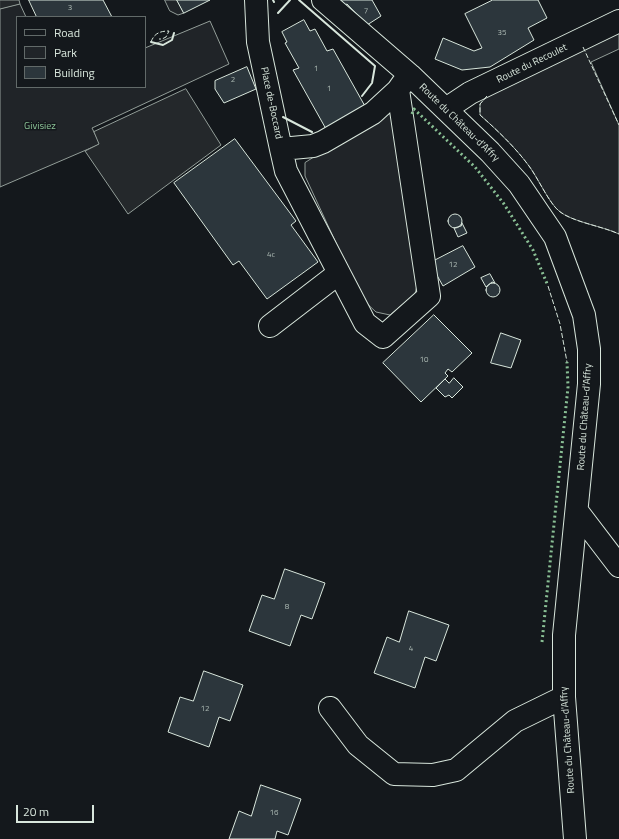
<!DOCTYPE html>
<html>
<head>
<meta charset="utf-8">
<style>
	body { margin:0 }
	#map { position:relative; width:619px; height:839px; overflow:hidden; background:#14181c; font-family:"Titillium Web",sans-serif }
	canvas { display:block }
	.legend { position:absolute; left:16px; top:16px; width:130px; height:72px; box-sizing:border-box; background:#14181c; border:1px solid #626a69; margin:0; padding:5px 7px; list-style:none; font-size:12px; color:#d8e6dc }
	.legend li { display:flex; align-items:center; gap:8px; height:20px }
	.legend b { width:20px; border:1px solid #626a69 }
	.scale { position:absolute; left:16px; top:805px; width:78px; height:18px; box-sizing:border-box; border:2px solid #d8e6dc; border-top:0; padding-left:5px; font-size:12px; line-height:14px; white-space:nowrap; color:#d8e6dc; -webkit-text-stroke:3px #14181c; paint-order:stroke }
</style>
</head>
<body>
<div id="map">
<canvas width="619" height="839"></canvas>
<ul class="legend">
<li><b style="height:5px;background:#14181c"></b>Road</li>
<li><b style="height:11px;background:#202428"></b>Park</li>
<li><b style="height:11px;background:#2c363c"></b>Building</li>
</ul>
<div class="scale">20 m</div>
</div>
<script>
const ctx = document.querySelector('canvas').getContext('2d');
ctx.lineJoin = 'round';
function paint(path, color) {
  ctx.fillStyle = color;
  ctx.fill(path, 'evenodd');
}
function trace(path, color, width, dash) {
  ctx.strokeStyle = color;
  ctx.lineWidth = width;
  ctx.lineCap = dash ? 'butt' : 'round';
  ctx.setLineDash(dash || []);
  ctx.stroke(path);
}
function write(font, color, halo, rows, align = 'center') {
  ctx.font = font + ' "Titillium Web",sans-serif';
  ctx.lineWidth = 3;
  ctx.setLineDash([]);
  ctx.textBaseline = 'middle';
  ctx.strokeStyle = halo;
  ctx.fillStyle = color;
  for (const [text, x, y, turn = 0] of rows) {
    ctx.save();
    ctx.translate(x, y);
    ctx.rotate((+turn || 0) * Math.PI / 180);
    ctx.textAlign = isNaN(turn) ? turn : align;
    if (halo) ctx.strokeText(text, 0, 0);
    ctx.fillText(text, 0, 0);
    ctx.restore();
  }
}
const green = new Path2D(`
	M 165,0 L 177,0 L 184,13 L 178,15 L 170,11 Z
	M 20,4 L 26,17 L 17,17 L 17,87 L 145,87 L 145,48 L 210,21 L 229,64 L 92,128 L 100,144 L 0,187 L 0,9 Z
	M 619,31 L 619,49 L 591,62 L 619,125 L 619,234 C 602,226 572,222 559,211 C 549,203 538,178 529,166 C 515,147 497,130 480,115 L 480,104 L 488,95 Z
	M 385,112 L 394,114 L 420,272 L 415,294 L 390,315 L 376,312 L 362,299 L 305,176 L 305,163 Z`);
const parking = new Path2D(`
	M 0,0 L 19,0 L 20,4 L 0,9 Z
	M 186,89 L 221,145 L 128,214 L 85,151 L 99,144 L 94,132 Z`);
const building = new Path2D(`
	M 29,0 L 103,0 L 112,17 L 37,17 Z
	M 177,0 L 210,0 L 184,13 Z
	M 337,0 L 372,0 L 381,16 L 367,25 L 347,4 L 341,7 Z
	M 493,0 L 538,0 L 547,18 L 528,28 L 534,40 L 490,67 L 462,70 L 435,59 L 443,38 L 474,51 L 482,48 L 465,14 Z
	M 304,20 L 310,31 L 315,29 L 327,51 L 333,49 L 366,108 L 326,129 L 293,70 L 299,68 L 285,43 L 287,42 L 282,32 Z
	M 247,67 L 256,89 L 224,103 L 215,89 L 215,81 Z
	M 235,139 L 296,221 L 291,225 L 318,262 L 267,299 L 239,261 L 233,265 L 174,183 Z
	M448 221a7 7 0 1 1 14 0a7 7 0 1 1-14 0Z
	M 462,223 L 467,233 L 458,237 L 454,228 L 461,226 Z
	M 463,246 L 475,267 L 443,286 L 430,263 Z
	M 490,274 L 495,283 L 492,282 L 486,287 L 481,278 Z
	M486 290a7 7 0 1 1 14 0a7 7 0 1 1-14 0Z
	M 434,315 L 472,353 L 452,372 L 448,369 L 445,373 L 448,376 L 421,402 L 383,363 Z
	M 501,333 L 521,340 L 511,368 L 491,363 Z
	M 454,378 L 463,387 L 452,398 L 449,395 L 445,397 L 436,388 L 445,379 L 449,383 Z
	M 285,569 L 325,583 L 312,619 L 301,615 L 290,646 L 249,631 L 262,595 L 274,599 Z
	M 409,611 L 449,625 L 436,661 L 425,657 L 415,688 L 374,673 L 387,637 L 399,642 Z
	M 204,671 L 243,685 L 230,721 L 219,717 L 209,747 L 168,732 L 180,697 L 193,701 Z
	M 261,785 L 301,799 L 288,835 L 277,831 L 275,839 L 229,839 L 239,811 L 251,816 Z`);
const minor = new Path2D(`
	M 256,0 L 258,42 L 281,149 L 313,146 L 323,142 L 373,113 L 398,90 L 405,80
	M 323,0 L 410,75 L 490,152 L 519,184 L 555,237 L 584,315 L 589,349 L 589,384 L 564,635 L 564,697 L 575,839
	M 446,109 L 470,93 L 619,21
	M 339,273 L 365,323 L 383,337 L 429,296 L 398,90
	M 270,326 L 339,273 L 286,171 L 281,149
	M 577,511 L 619,566
	M 330,708 L 358,745 L 394,774 L 433,775 L 456,770 L 515,721 L 564,697`);
const hedge = new Path2D(`
	M 412,114 L 414,109 L 475,167 L 504,204 L 533,250 L 548,286
	M 542,642 L 568,387 L 567,362`);
const fence = new Path2D(`
	M 151,42 C 154,34 159,31 169,31 L 166,37 L 162,39 L 159,39
	M 583,47 L 619,125
	M 487,96 L 480,104 L 480,115 C 497,130 515,147 529,166 C 538,178 549,203 559,211 C 572,222 602,226 619,234
	M 548,286 L 560,324 L 567,362`);
const wall = new Path2D(`
	M 273,0 L 274,2
	M 299,0 L 375,66 L 372,83 L 362,96
	M 278,13 L 290,0
	M 151,42 L 163,45 L 172,40 L 174,33
	M 283,117 L 312,132`);
const numberNames = [
	["3",70,8],
	["7",366,11],
	["35",502,33],
	["1",316,69],
	["2",233,80],
	["1",329,89],
	["4c",271,255],
	["12",453,265],
	["10",424,360],
	["8",287,607],
	["4",411,649],
	["12",205,709],
	["16",274,813]
];
const streetNames = [
	["Route du Recoulet",532,64,-26],
	["Place de-Boccard",271,103,78],
	["Route du Château-d'Affry",459,123,44],
	["Route du Château-d'Affry",585,417,-86],
	["Route du Château-d'Affry",568,740,-94]
];
const parkNames = [
	["Givisiez",40,127]
];
paint(green, '#202428');
trace(green, '#939e99', 1);
paint(parking, '#24282b');
trace(parking, '#939e99', 1);
paint(building, '#2c363c');
trace(building, '#d8e6dc', 1);
trace(minor, '#d8e6dc', 24);
trace(minor, '#14181c', 22);
trace(hedge, '#8ac095', 3, [2, 3]);
trace(fence, '#d8e6dc', 1, [5, 2]);
trace(wall, '#d8e6dc', 2);
write('8px', '#adbab4', null, numberNames);
write('10px', '#d8e6dc', '#14181c', streetNames);
write('10px', '#8ac095', '#14181c', parkNames);
</script>
</body>
</html>
